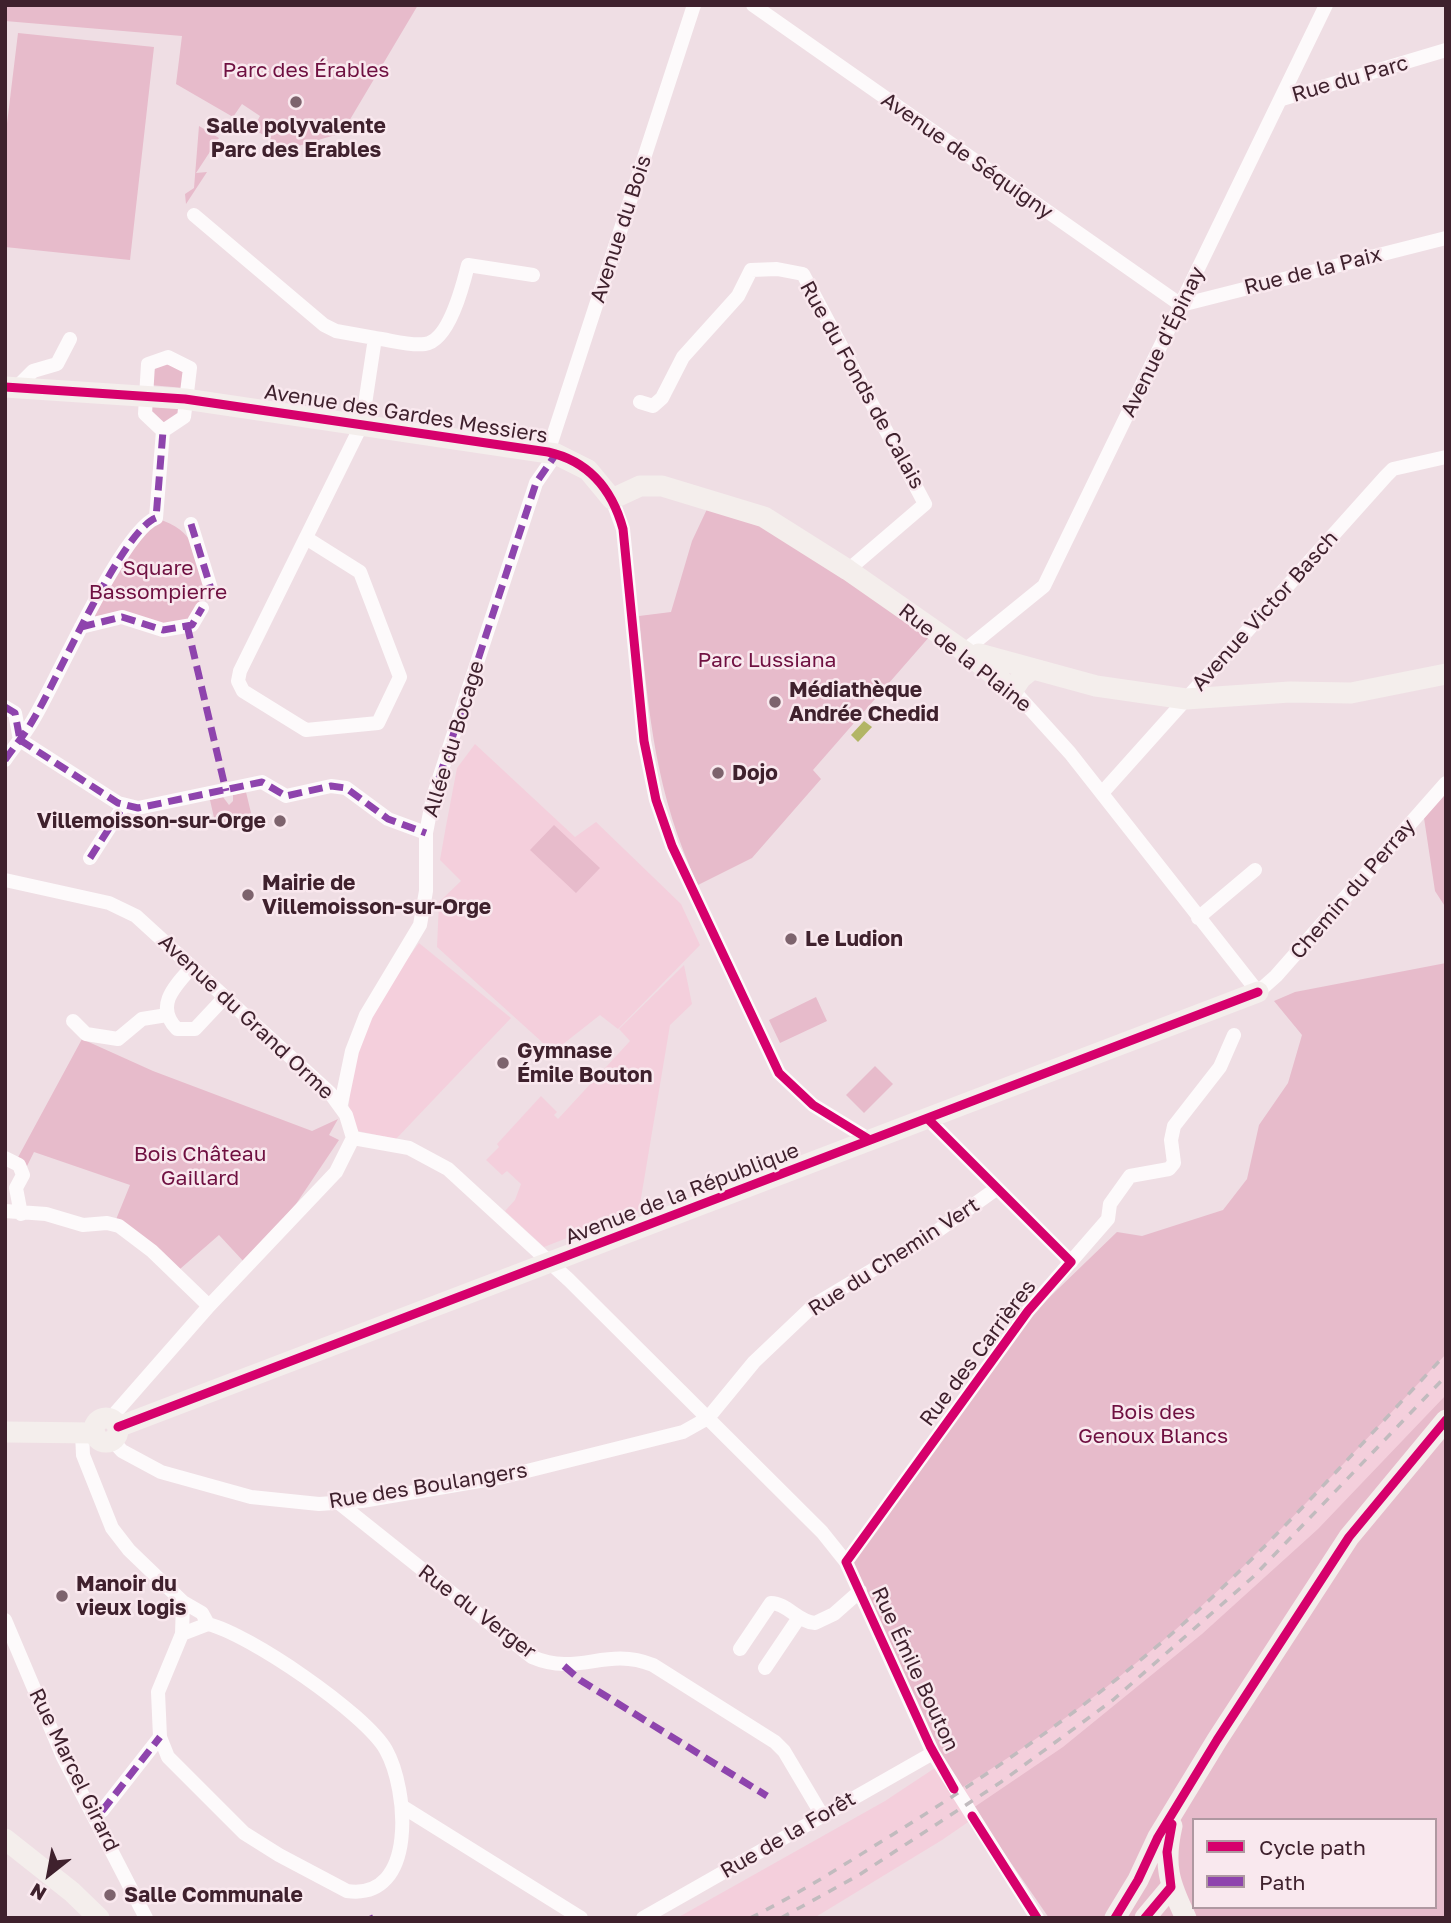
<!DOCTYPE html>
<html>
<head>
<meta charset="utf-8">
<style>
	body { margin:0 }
	#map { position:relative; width:1451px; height:1923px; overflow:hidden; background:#efdee4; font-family:"Golos Text",sans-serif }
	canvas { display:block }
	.frame { position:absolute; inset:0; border:7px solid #3f212d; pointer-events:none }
	.legend { position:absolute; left:1192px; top:1818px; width:245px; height:91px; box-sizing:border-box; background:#f9e8ee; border:2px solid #af98a1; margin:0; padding:9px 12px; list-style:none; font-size:21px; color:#3f212d }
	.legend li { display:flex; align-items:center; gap:14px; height:35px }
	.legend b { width:35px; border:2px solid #af98a1 }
	.north { position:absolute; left:14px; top:1839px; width:70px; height:70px; -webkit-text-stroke:5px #f9e8ee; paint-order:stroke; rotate:211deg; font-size:19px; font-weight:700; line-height:28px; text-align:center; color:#3f212d }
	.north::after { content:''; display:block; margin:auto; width:24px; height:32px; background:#3f212d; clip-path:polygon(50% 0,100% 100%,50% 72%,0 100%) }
</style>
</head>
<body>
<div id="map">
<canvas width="1451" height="1923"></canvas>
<div class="frame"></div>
<ul class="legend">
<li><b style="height:9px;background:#d6006c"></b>Cycle path</li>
<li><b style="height:9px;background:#8e44ad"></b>Path</li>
</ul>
<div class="north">N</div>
</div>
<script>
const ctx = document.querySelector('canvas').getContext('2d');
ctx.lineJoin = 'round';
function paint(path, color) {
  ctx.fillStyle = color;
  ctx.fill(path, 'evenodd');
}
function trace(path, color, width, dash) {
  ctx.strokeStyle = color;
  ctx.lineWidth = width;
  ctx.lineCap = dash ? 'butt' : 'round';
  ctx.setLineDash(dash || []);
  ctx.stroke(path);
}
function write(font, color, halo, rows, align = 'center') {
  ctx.font = font + ' "Golos Text",sans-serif';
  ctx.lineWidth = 5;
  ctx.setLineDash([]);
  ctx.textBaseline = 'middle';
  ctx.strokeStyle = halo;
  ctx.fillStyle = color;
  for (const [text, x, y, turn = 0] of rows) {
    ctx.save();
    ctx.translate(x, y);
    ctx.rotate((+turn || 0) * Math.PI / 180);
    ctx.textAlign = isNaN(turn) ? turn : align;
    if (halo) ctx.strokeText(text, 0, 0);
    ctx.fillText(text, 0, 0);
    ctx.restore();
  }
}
const built = new Path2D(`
	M 475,744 L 575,837 L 596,822 L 681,904 L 700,945 L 618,1029 L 600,1015 L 553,1052 L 437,947 L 439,902 L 461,881 L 440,860 L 446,826 L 457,768 Z
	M 419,943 L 511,1018 L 396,1139 L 358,1131 L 349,1112 L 350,1083 L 361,1037 L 400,969 Z
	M 684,965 L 692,1004 L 670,1025 L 639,1210 L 544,1247 L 505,1211 L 515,1200 L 521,1184 L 507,1171 L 502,1175 L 486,1160 L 499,1147 L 497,1144 L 541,1096 L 557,1112 L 554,1115 L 558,1119 L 630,1041 L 619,1029 Z
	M 1446,1327 L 1446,1399 L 1264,1589 L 1063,1757 L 942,1840 L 814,1918 L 677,1918 L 885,1801 L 1024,1709 Z`);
const green = new Path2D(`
	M 5,5 L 418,5 L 342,133 L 288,149 L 253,129 L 260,116 L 242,104 L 233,117 L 176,84 L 182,36 L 5,21 Z
	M 18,33 L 154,47 L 130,260 L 5,247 L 5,140 Z
	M 199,126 L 219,138 L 196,173 L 207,172 L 186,204 L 185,194 L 194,188 Z
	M 157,361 L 186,369 L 184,388 L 150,385 Z
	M 147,406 L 180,409 L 179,416 L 161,425 Z
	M 708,507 L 760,524 L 930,636 L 813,770 L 821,779 L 752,858 L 698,885 C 655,793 649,715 639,616 L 671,612 L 692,541 Z
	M 156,518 C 198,532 195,552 207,591 L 187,625 L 141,623 L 81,627 L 109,578 Z
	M 246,792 L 251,813 L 244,825 L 227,829 L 215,822 L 210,800 L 223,797 L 229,805 L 233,801 L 233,795 Z
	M 1446,793 L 1446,908 L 1435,891 L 1424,818 Z
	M 554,825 L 600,868 L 576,893 L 530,850 Z
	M 1446,963 L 1446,1354 C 1360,1445 1276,1540 1183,1623 C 1114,1685 1037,1741 958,1790 L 846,1562 L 1030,1316 L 1117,1232 L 1142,1236 L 1223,1210 L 1247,1179 L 1259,1125 L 1288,1083 L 1302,1035 L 1274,1001 L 1295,992 Z
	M 816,997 L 827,1021 L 780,1043 L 769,1020 Z
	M 82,1039 L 153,1071 L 312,1131 L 338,1119 L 329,1135 L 339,1140 L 296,1204 L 245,1263 L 219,1235 L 180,1269 L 115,1222 L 130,1185 L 34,1152 L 27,1166 L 16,1161 Z
	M 875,1066 L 893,1084 L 864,1113 L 846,1095 Z
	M 1446,1395 L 1446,1918 L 1049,1918 L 973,1808 L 1063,1747 L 1202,1634 L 1318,1529 ZM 1194,1820 L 1435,1820 L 1435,1907 L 1194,1907 Z`);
const water = new Path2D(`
	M 864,721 L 872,727 L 858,742 L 851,735 Z`);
const street = new Path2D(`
	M 753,5 L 1181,305 L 1446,238
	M 1282,99 L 1446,50
	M 194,215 L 324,325 L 336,331 L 375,338 L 362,424 L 240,671 L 238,681 L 243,691 L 306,730 L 378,723 L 400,677 L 360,572 L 306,538
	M 375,338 C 391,340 409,346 425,344 C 449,341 463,285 468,265 L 533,275
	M 168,357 L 190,368 L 184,417 L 163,431 L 145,414 L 148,364 Z
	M 16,388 L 33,371 L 57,364 L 70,339
	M 640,402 L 653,406 L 662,398 L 683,357 L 738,296 L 751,270 L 777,269 L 803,274 L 925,504 L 848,570
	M 548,452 L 694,5
	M 612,499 L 623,529 L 644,741 L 656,800 L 672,846 L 779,1073 L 813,1105 L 870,1140
	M 191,524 L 212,592
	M 81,627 L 122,617 L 163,630 L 192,625 L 202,608
	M 964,651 L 1044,586 L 1326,5
	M 1013,690 L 1070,753 L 1258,992 L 1276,976 L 1446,783
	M 5,707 L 15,713 L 20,740
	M 20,740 L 118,803 L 138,808 L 262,782 L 286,796 L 331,786 L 346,788 L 388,819 L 426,833
	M 5,760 C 14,747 25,734 33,720 C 56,683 121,531 156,518 L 163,431
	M 1102,793 L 1386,476 L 1393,469 L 1446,457
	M 90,858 L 124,805
	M 5,880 L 109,903 L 136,916 L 330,1093 L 346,1115 L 353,1138 L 336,1172 L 209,1306 L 110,1419
	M 1198,918 L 1255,870
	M 192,967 C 175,986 154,1006 177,1029 L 195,1029 L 225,997
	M 73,1021 L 86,1034 L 118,1039 L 142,1019 L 167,1015
	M 341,1104 L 352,1051 L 366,1015 L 420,925 L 426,891 L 426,833 L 433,797 L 536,483 L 556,454
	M 928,1119 L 1071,1262
	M 353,1138 L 409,1148 L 448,1169 L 569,1280 L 822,1532 L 846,1562 L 933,1753 L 1037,1918
	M 5,1158 L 19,1165 L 23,1175 L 16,1188 L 21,1214
	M 5,1211 L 46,1214 L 83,1225 L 107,1223 L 119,1226 L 152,1251 L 209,1306
	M 82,1433 L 83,1455 L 112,1528 L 129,1550 L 183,1602 L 182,1634 L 158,1692 L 160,1737 L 168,1757 L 244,1833 L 279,1855 L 347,1891 C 418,1901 408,1789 386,1750 C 365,1713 249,1634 208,1624 L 182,1634
	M 112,1440 L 122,1451 L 161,1472 L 251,1497 L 319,1504 L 362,1501 L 503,1477 L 683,1432 L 708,1418 L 754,1362 L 814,1305 L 936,1232 L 996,1189
	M 339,1503 L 532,1657 C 579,1677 605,1646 653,1665 L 775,1742 L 784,1751 L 822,1815
	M 846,1562 L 1028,1311 L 1108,1219 L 1110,1204 L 1130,1176 L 1169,1169 L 1174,1163 L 1171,1140 L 1174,1126 L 1220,1067 L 1234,1035
	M 183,1602 L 202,1613 L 208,1624
	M 5,1620 L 63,1757 L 146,1918
	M 740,1649 L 771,1603 C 787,1603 798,1622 815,1623 L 834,1614 L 860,1591
	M 765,1668 L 798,1619
	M 403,1807 L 581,1918
	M 102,1811 L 160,1737
	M 643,1918 L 933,1753`);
const secondary = new Path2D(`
	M 5,387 L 185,399 L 556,454 L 588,470 L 612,499 L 640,486 L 662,486 L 764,517 L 848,570 L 964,651 L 1013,690 L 1021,678 L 1032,669
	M 976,658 L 979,654 L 1096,686 L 1186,699 L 1290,692 L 1351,693 L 1446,674
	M94 1430a12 12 0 1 1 24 0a12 12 0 1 1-24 0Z
	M 118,1427 L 1258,992
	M 5,1432 L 95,1433
	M 1172,1826 C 1163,1865 1169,1883 1186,1918
	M 5,1839 L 72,1892 L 99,1918
	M 1115,1918 L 1138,1880 L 1158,1837 L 1217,1740 L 1349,1537 L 1446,1420
	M 1145,1918 L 1171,1887`);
const rail = new Path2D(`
	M 750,1918 C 799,1894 845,1864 892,1835 C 993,1772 1093,1703 1183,1624 C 1276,1541 1360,1445 1446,1354
	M 781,1918 L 859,1875 L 1001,1782 L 1113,1700 L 1253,1577 L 1446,1376`);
const quiet = new Path2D(`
	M 191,524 L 212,592
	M 187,625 L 226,791
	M 81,627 L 122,617 L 163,630 L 192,625 L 202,608
	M 5,707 L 15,713 L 20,740
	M 20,740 L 118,803 L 138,808 L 262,782 L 286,796 L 331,786 L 346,788 L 388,819 L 426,833
	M 5,760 C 14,747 25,734 33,720 C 56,683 121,531 156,518 L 163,431
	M 439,778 L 536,483 L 556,454
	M 90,858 L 124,805
	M 564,1666 L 580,1680 L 767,1796
	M 102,1811 L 160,1737
	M 369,1916 L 370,1918`);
const cycleway = new Path2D(`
	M 5,387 L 185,399 L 548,452 C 588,461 612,489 623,529 L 644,741 L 656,800 L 672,846 L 779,1073 L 813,1105 L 870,1140
	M 928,1119 L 1071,1262 L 1028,1311 L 846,1562 L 930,1746 L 954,1789
	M 118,1427 L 1258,992
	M 972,1816 L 1037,1918
	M 1115,1918 L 1138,1880 L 1158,1837 L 1217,1740 L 1349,1537 L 1446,1420
	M 1145,1918 L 1171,1887 L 1167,1852 L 1172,1824`);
const markers = [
	[296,102,7,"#7d636d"],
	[775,702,7,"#7d636d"],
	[718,773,7,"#7d636d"],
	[280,821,7,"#7d636d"],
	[248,895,7,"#7d636d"],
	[791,939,7,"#7d636d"],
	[503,1063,7,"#7d636d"],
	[62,1596,7,"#7d636d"],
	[110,1895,7,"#7d636d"]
];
const parkNames = [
	["Parc des Érables",306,70],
	["Square",158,568],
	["Bassompierre",158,592],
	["Parc Lussiana",767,660],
	["Bois Château",200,1154],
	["Gaillard",200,1178],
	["Bois des",1153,1412],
	["Genoux Blancs",1153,1436]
];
const streetNames = [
	["Rue du Parc",1350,79,-16],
	["Avenue de Séquigny",967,156,35],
	["Avenue du Bois",621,229,-72],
	["Rue de la Paix",1313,271,-14],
	["Avenue d'Épinay",1163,342,-64],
	["Rue du Fonds de Calais",862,385,61],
	["Avenue des Gardes Messiers",406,414,9],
	["Avenue Victor Basch",1265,611,-48],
	["Rue de la Plaine",965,658,38],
	["Allée du Bocage",454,739,-73],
	["Chemin du Perray",1353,889,-49],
	["Avenue du Grand Orme",246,1017,43],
	["Avenue de la République",682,1194,-21],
	["Rue du Chemin Vert",894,1257,-33],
	["Rue des Carrières",978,1353,-53],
	["Rue des Boulangers",428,1486,-9],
	["Rue du Verger",477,1612,37],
	["Rue Émile Bouton",915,1669,65],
	["Rue Marcel Girard",74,1770,64],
	["Rue de la Forêt",788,1835,-30]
];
const poiNames = [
	["Salle polyvalente",296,126,"center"],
	["Parc des Erables",296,150,"center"],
	["Médiathèque",789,690],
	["Andrée Chedid",789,714],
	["Dojo",732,773],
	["Villemoisson-sur-Orge",266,821,"right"],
	["Mairie de",262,883],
	["Villemoisson-sur-Orge",262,907],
	["Le Ludion",805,939],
	["Gymnase",517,1051],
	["Émile Bouton",517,1075],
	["Manoir du",76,1584],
	["vieux logis",76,1608],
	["Salle Communale",124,1895]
];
paint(built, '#f4cfdc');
paint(green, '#e7bbcb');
paint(water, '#b2b565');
trace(street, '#fdfafb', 14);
trace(secondary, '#f4eeec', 21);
trace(rail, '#c1bbbe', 3.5, [9, 9]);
trace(quiet, '#8e44ad', 7, [14, 7]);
trace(cycleway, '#d6006c', 9);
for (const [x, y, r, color] of markers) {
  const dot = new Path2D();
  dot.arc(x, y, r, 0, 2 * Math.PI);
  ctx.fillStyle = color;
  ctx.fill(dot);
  trace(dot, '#f9e8ee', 2.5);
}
write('21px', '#6f1041', '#f9e8ee', parkNames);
write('21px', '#3f212d', '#f9e8ee', streetNames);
write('bold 21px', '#3f212d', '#f9e8ee', poiNames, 'left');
</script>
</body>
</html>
